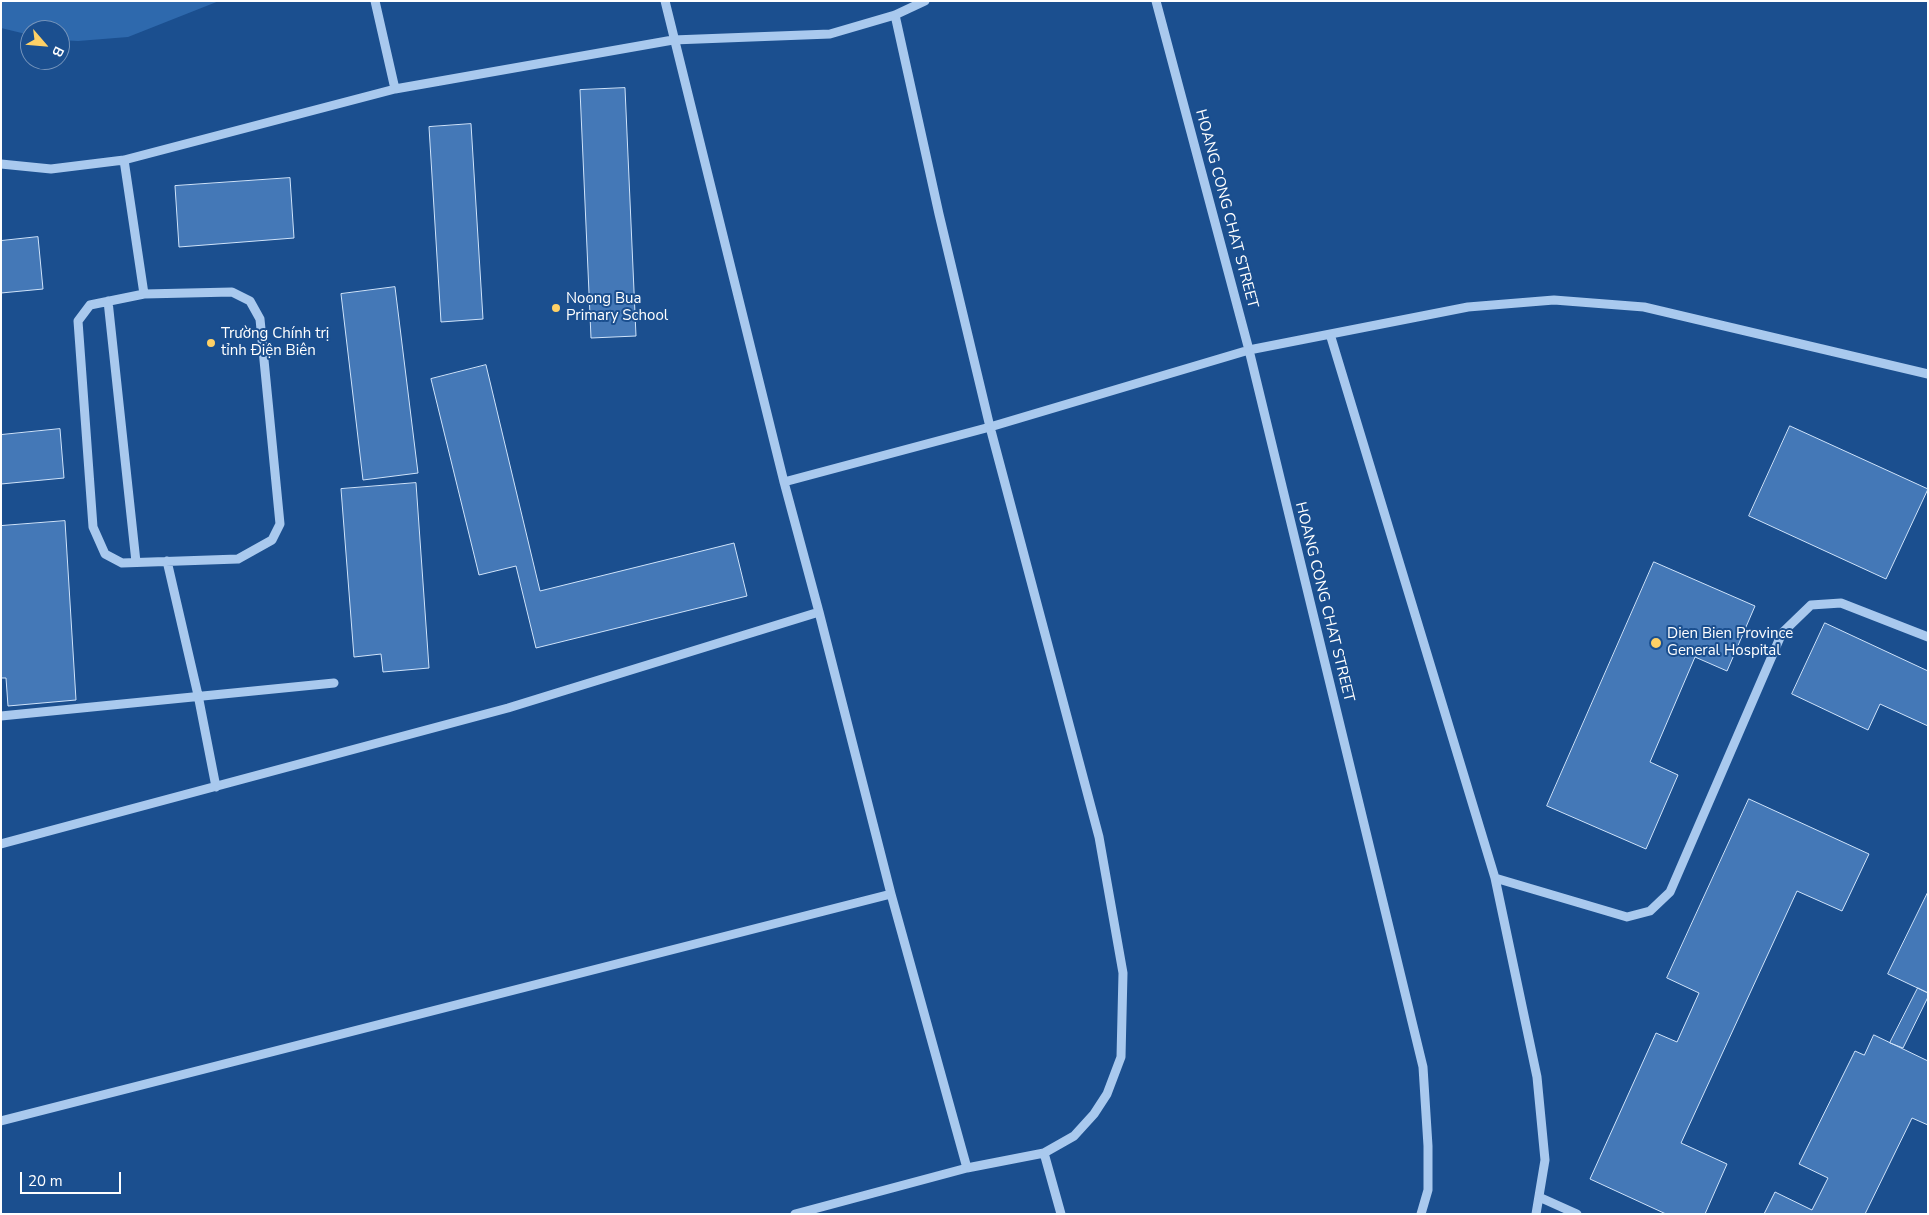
<!DOCTYPE html>
<html>
<head>
<meta charset="utf-8">
<style>
	body { margin:0 }
	#map { position:relative; width:1929px; height:1215px; overflow:hidden; background:#1b4f8f; font-family:"Nunito Sans",sans-serif }
	canvas { display:block }
	.frame { position:absolute; inset:0; border:2px solid #fff; pointer-events:none }
	.north { position:absolute; left:20px; top:20px; width:50px; height:50px; box-sizing:border-box; background:#1b4f8f; border:1px solid #7695bc; border-radius:50%; rotate:117deg; font-size:14px; font-weight:700; line-height:20px; text-align:center; color:#fff }
	.north::after { content:''; display:block; margin:auto; width:18px; height:22px; background:#ffd166; clip-path:polygon(50% 0,100% 100%,50% 72%,0 100%) }
	.scale { position:absolute; left:20px; top:1172px; width:101px; height:22px; box-sizing:border-box; border:2px solid #fff; border-top:0; padding-left:6px; font-size:15px; line-height:18px; white-space:nowrap; color:#fff; -webkit-text-stroke:4px #1b4f8f; paint-order:stroke }
</style>
</head>
<body>
<div id="map">
<canvas width="1929" height="1215"></canvas>
<div class="frame"></div>
<div class="north">B</div>
<div class="scale">20 m</div>
</div>
<script>
const ctx = document.querySelector('canvas').getContext('2d');
ctx.lineJoin = 'round';
function paint(path, color) {
  ctx.fillStyle = color;
  ctx.fill(path, 'evenodd');
}
function trace(path, color, width, dash) {
  ctx.strokeStyle = color;
  ctx.lineWidth = width;
  ctx.lineCap = dash ? 'butt' : 'round';
  ctx.setLineDash(dash || []);
  ctx.stroke(path);
}
function write(font, color, halo, rows, align = 'center') {
  ctx.font = font + ' "Nunito Sans",sans-serif';
  ctx.lineWidth = 4;
  ctx.setLineDash([]);
  ctx.textBaseline = 'middle';
  ctx.strokeStyle = halo;
  ctx.fillStyle = color;
  for (const [text, x, y, turn = 0] of rows) {
    ctx.save();
    ctx.translate(x, y);
    ctx.rotate((+turn || 0) * Math.PI / 180);
    ctx.textAlign = isNaN(turn) ? turn : align;
    if (halo) ctx.strokeText(text, 0, 0);
    ctx.fillText(text, 0, 0);
    ctx.restore();
  }
}
const green = new Path2D(`
	M 1,1 L 219,1 L 128,37 L 78,41 L 60,40 L 60,30 L 30,30 L 30,35 L 1,28 Z`);
const building = new Path2D(`
	M 625,88 L 636,336 L 591,338 L 580,90 Z
	M 471,124 L 483,319 L 441,322 L 429,127 Z
	M 290,178 L 294,238 L 179,247 L 175,186 Z
	M 38,237 L 43,289 L 1,293 L 1,241 Z
	M 395,287 L 418,473 L 363,480 L 341,294 Z
	M 486,365 L 540,591 L 734,543 L 747,596 L 536,648 L 516,566 L 479,575 L 431,379 Z
	M 1790,426 L 1928,489 L 1886,579 L 1749,516 Z
	M 60,429 L 64,478 L 1,484 L 1,435 Z
	M 416,483 L 429,668 L 383,672 L 381,654 L 354,657 L 341,489 Z
	M 65,521 L 76,700 L 8,706 L 6,678 L 1,678 L 1,526 Z
	M 1654,562 L 1755,606 L 1727,671 L 1695,657 L 1650,762 L 1678,775 L 1646,849 L 1547,806 Z
	M 1825,623 L 1928,671 L 1928,726 L 1880,704 L 1868,730 L 1792,694 Z
	M 1749,799 L 1869,854 L 1842,911 L 1797,891 L 1681,1143 L 1727,1164 L 1705,1214 L 1666,1214 L 1590,1179 L 1656,1033 L 1677,1042 L 1699,993 L 1667,978 Z
	M 1928,892 L 1928,993 L 1888,974 Z
	M 1918,988 L 1928,993 L 1928,997 L 1903,1048 L 1890,1043 Z
	M 1874,1035 L 1928,1061 L 1928,1125 L 1912,1118 L 1865,1214 L 1764,1214 L 1775,1192 L 1812,1210 L 1828,1178 L 1799,1164 L 1855,1051 L 1864,1055 Z`);
const minor = new Path2D(`
	M 375,1 L 395,89
	M 665,1 L 784,482 L 819,612 L 891,894 L 967,1168
	M 1156,1 L 1249,350 L 1423,1067 L 1428,1146 L 1428,1190 L 1421,1214
	M 124,160 L 144,294
	M 1,164 L 51,169 L 124,160 L 395,89 L 673,40 L 830,34 L 895,15 L 925,1
	M 232,292 L 250,301 L 260,319 L 280,524 L 272,540 L 238,559 L 122,563 L 105,554 L 93,527 L 78,321 L 90,305 L 144,294 Z
	M 108,301 L 136,562
	M 1330,334 L 1495,878 L 1537,1077 L 1545,1160 L 1536,1214
	M 784,482 L 990,427 L 1249,350 L 1468,307 L 1554,300 L 1644,307 L 1928,374
	M 167,561 L 198,695 L 216,787
	M 1,716 L 334,683
	M 1,844 L 508,708 L 819,612
	M 1495,878 L 1627,917 L 1650,911 L 1670,892 L 1782,633 L 1811,605 L 1841,603 L 1928,637
	M 1,1121 L 891,894
	M 1044,1153 L 1061,1214
	M 1539,1197 L 1577,1214
	M 795,1214 L 967,1168 L 1044,1153 L 1074,1136 L 1094,1114 L 1107,1094 L 1121,1057 L 1123,973 L 1099,837 L 990,427 L 939,214 L 895,15`);
const markers = [
	[556,308,5,"#ffd166"],
	[211,343,5,"#ffd166"],
	[1656,643,6,"#ffd166"]
];
const streetNames = [
	["HOANG CONG CHAT STREET",1226,209,75],
	["HOANG CONG CHAT STREET",1324,602,76]
];
const poiNames = [
	["Noong Bua",566,299],
	["Primary School",566,316],
	["Trường Chính trị",221,334],
	["tỉnh Điện Biên",221,351],
	["Dien Bien Province",1667,634],
	["General Hospital",1667,651]
];
paint(green, '#2e69ad');
paint(building, '#4478b7');
trace(building, '#cfe3fa', 1);
trace(minor, '#a9c9ee', 9);
for (const [x, y, r, color] of markers) {
  const dot = new Path2D();
  dot.arc(x, y, r, 0, 2 * Math.PI);
  ctx.fillStyle = color;
  ctx.fill(dot);
  trace(dot, '#1b4f8f', 2);
}
write('15px', '#fff', '#1b4f8f', streetNames);
write('15px', '#fff', '#1b4f8f', poiNames, 'left');
</script>
</body>
</html>
